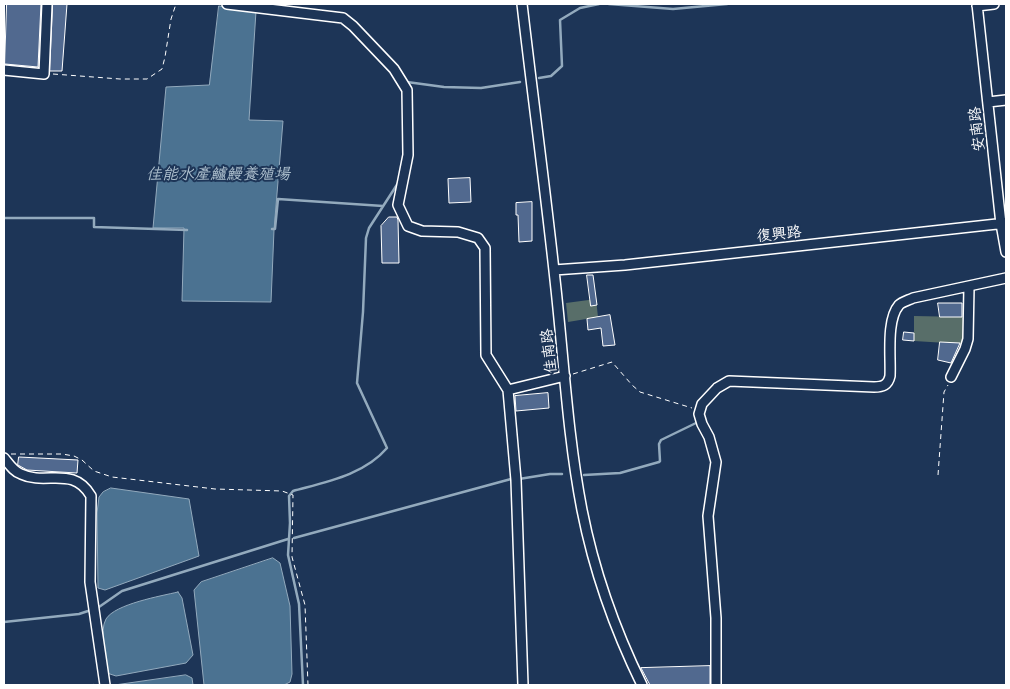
<!DOCTYPE html>
<html>
<head>
<meta charset="utf-8">
<style>
	body { margin:0 }
	#map { position:relative; width:1010px; height:689px; overflow:hidden; background:#1d3557; font-family:Mali,sans-serif }
	canvas { display:block }
	.frame { position:absolute; inset:0; border:5px solid #fff; pointer-events:none }
</style>
</head>
<body>
<div id="map">
<canvas width="1010" height="689"></canvas>
<div class="frame"></div>
</div>
<script>
const ctx = document.querySelector('canvas').getContext('2d');
ctx.lineJoin = 'round';
function paint(path, color) {
  ctx.fillStyle = color;
  ctx.fill(path, 'evenodd');
}
function trace(path, color, width, dash) {
  ctx.strokeStyle = color;
  ctx.lineWidth = width;
  ctx.lineCap = dash ? 'butt' : 'round';
  ctx.setLineDash(dash || []);
  ctx.stroke(path);
}
function write(font, color, halo, rows, align = 'center') {
  ctx.font = font + ' Mali,"LXGW WenKai TC",sans-serif';
  ctx.lineWidth = 4;
  ctx.setLineDash([]);
  ctx.textBaseline = 'middle';
  ctx.strokeStyle = halo;
  ctx.fillStyle = color;
  for (const [text, x, y, turn = 0] of rows) {
    ctx.save();
    ctx.translate(x, y);
    ctx.rotate((+turn || 0) * Math.PI / 180);
    ctx.textAlign = isNaN(turn) ? turn : align;
    if (halo) ctx.strokeText(text, 0, 0);
    ctx.fillText(text, 0, 0);
    ctx.restore();
  }
}
const green = new Path2D(`
	M 596,299 L 598,317 L 568,322 L 566,303 Z
	M 914,316 L 965,317 L 963,344 L 914,341 Z`);
const water = new Path2D(`
	M 219,6 L 256,11 L 249,120 L 283,121 L 274,230 L 271,302 L 182,301 L 184,228 L 153,228 L 166,87 L 209,85 Z
	M 111,488 L 189,499 L 199,556 L 105,590 L 98,588 L 97,513 L 99,497 L 103,492 Z
	M 273,558 L 280,563 L 290,606 L 292,674 L 290,682 L 284,685 L 204,685 L 194,590 L 201,582 Z
	M 178,592 L 182,598 L 193,655 L 186,663 L 116,676 L 107,673 C 106,659 99,631 106,619 C 115,604 161,596 178,592 Z
	M 186,675 L 192,678 L 193,685 L 115,685 Z`);
const stream = new Path2D(`
	M 609,4 L 673,9 L 727,4
	M 539,78 L 551,76 L 562,66 L 560,20 L 580,8 L 599,4
	M 407,82 L 444,87 L 481,88 L 520,82
	M 4,218 L 94,218 L 94,227 L 187,230
	M 272,229 L 275,229 L 278,199 L 383,206
	M 584,475 L 620,473 L 659,462 L 660,461 L 659,444 L 661,440 L 696,423
	M 519,479 L 550,474 L 562,474
	M 294,538 L 511,479
	M 99,607 L 122,591 L 288,539
	M 4,622 L 79,614 L 91,610
	M 303,685 L 299,604 L 288,555 L 290,523 L 289,496 L 293,491 C 326,482 364,475 387,448 L 357,383 L 363,312 L 366,238 L 369,228 L 400,180`);
const building = new Path2D(`
	M 7,4 L 41,4 L 38,67 L 5,64 Z
	M 53,4 L 67,4 L 62,71 L 50,71 Z
	M 470,178 L 471,202 L 449,203 L 448,179 Z
	M 532,202 L 532,241 L 519,242 L 518,215 L 516,215 L 516,203 Z
	M 389,217 L 397,217 L 398,220 L 399,263 L 382,263 L 381,226 Z
	M 587,275 L 593,275 L 597,305 L 591,306 Z
	M 938,303 L 962,303 L 962,317 L 940,317 Z
	M 610,315 L 615,345 L 603,346 L 601,328 L 588,330 L 587,319 Z
	M 904,332 L 914,333 L 914,341 L 903,340 Z
	M 940,342 L 960,343 L 951,363 L 938,360 Z
	M 548,393 L 549,408 L 516,411 L 515,396 Z
	M 19,457 L 78,460 L 77,473 L 27,470 L 18,465 Z
	M 710,666 L 710,685 L 650,685 L 641,668 Z`);
const path = new Path2D(`
	M 53,74 L 120,79 L 147,79 L 162,69 L 165,57 L 171,19 L 176,4
	M 573,374 L 612,362 L 632,385 L 640,392 L 692,408
	M 11,454 L 62,454 L 74,456 L 82,460 L 94,471 L 112,477 L 215,489 L 282,491 L 293,495 L 292,557 L 305,605 L 308,685
	M 938,475 L 944,392 L 948,385
	M 89,685 L 97,684`);
const minor = new Path2D(`
	M 227,4 L 343,18 L 353,26 L 394,69 L 407,90 L 408,155 L 398,205 L 408,226 L 422,231 L 458,232 L 478,238 L 485,248 L 486,355 L 508,390 L 516,480 L 523,685
	M 522,4 C 533,99 546,194 556,289 C 564,363 568,438 582,510 C 594,571 615,630 642,685
	M 977,4 L 1001,224 L 1006,252
	M 977,6 L 994,4
	M 4,70 L 44,74 L 47,4
	M 988,102 L 1006,100
	M 554,270 L 625,265 L 1006,223
	M 951,377 L 965,349 L 968,339 L 969,287
	M 508,390 L 565,376
	M 4,458 C 9,464 14,472 21,474 C 46,486 73,465 91,496 L 90,582 L 105,685
	M 716,685 L 716,618 L 708,516 L 716,462 L 709,437 L 702,424 L 699,414 L 702,404 L 717,388 L 729,381 L 874,387 C 883,387 888,385 890,376 C 891,357 886,320 899,305 C 902,302 909,300 913,298 L 1006,278`);
const streetNames = [
	["安南路",977,129,-96],
	["復興路",779,234,-6],
	["佳南路",549,351,-96]
];
const waterNames = [
	["佳能水産鱸鰻養殖場",218,174]
];
paint(green, '#586e69');
paint(water, '#4b7291');
trace(water, '#93aabd', 1);
trace(stream, '#93aabd', 2.5);
paint(building, '#51698f');
trace(building, '#fff', 1);
trace(minor, '#fff', 12);
trace(path, '#fff', 1, [5, 4]);
trace(minor, '#1d3557', 9);
write('15px', '#fff', '#1d3557', streetNames);
write('italic 16px', '#aec0ce', '#1d3557', waterNames);
</script>
</body>
</html>
